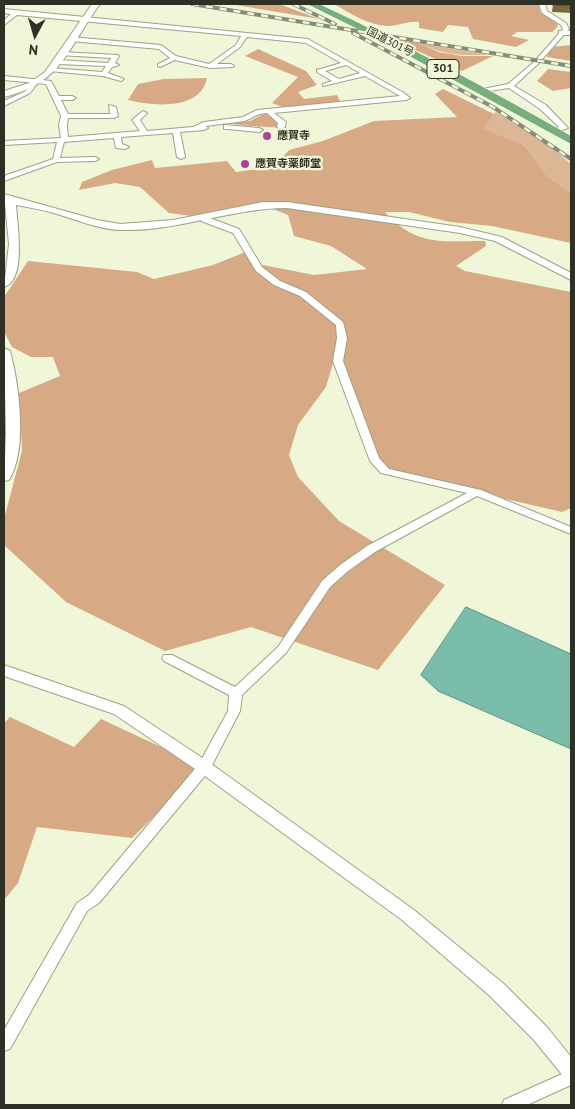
<!DOCTYPE html>
<html>
<head>
<meta charset="utf-8">
<style>
	body { margin:0 }
	#map { position:relative; width:575px; height:1109px; overflow:hidden; background:#eff7d8; font-family:"PT Sans",sans-serif }
	canvas { display:block }
	.frame { position:absolute; inset:0; border:5px solid #2e3025; pointer-events:none }
	.north { position:absolute; left:10px; top:10px; width:50px; height:50px; -webkit-text-stroke:4px #eff7d8; paint-order:stroke; rotate:186deg; font-size:14px; font-weight:700; line-height:20px; text-align:center; color:#2e3025 }
	.north::after { content:''; display:block; margin:auto; width:18px; height:22px; background:#2e3025; clip-path:polygon(50% 0,100% 100%,50% 72%,0 100%) }
</style>
</head>
<body>
<div id="map">
<canvas width="575" height="1109"></canvas>
<div class="frame"></div>
<div class="north">N</div>
</div>
<script>
const ctx = document.querySelector('canvas').getContext('2d');
ctx.lineJoin = 'round';
function paint(path, color) {
  ctx.fillStyle = color;
  ctx.fill(path, 'evenodd');
}
function trace(path, color, width, dash) {
  ctx.strokeStyle = color;
  ctx.lineWidth = width;
  ctx.lineCap = dash ? 'butt' : 'round';
  ctx.setLineDash(dash || []);
  ctx.stroke(path);
}
function write(font, color, halo, rows, align = 'center') {
  ctx.font = font + ' "PT Sans","Noto Sans JP",sans-serif';
  ctx.lineWidth = 4.5;
  ctx.setLineDash([]);
  ctx.textBaseline = 'middle';
  ctx.strokeStyle = halo;
  ctx.fillStyle = color;
  for (const [text, x, y, turn = 0] of rows) {
    ctx.save();
    ctx.translate(x, y);
    ctx.rotate((+turn || 0) * Math.PI / 180);
    ctx.textAlign = isNaN(turn) ? turn : align;
    if (halo) ctx.strokeText(text, 0, 0);
    ctx.fillText(text, 0, 0);
    ctx.restore();
  }
}
const green = new Path2D(`
	M 418,43 L 489,55 C 461,56 444,55 418,43 Z
	M 496,112 L 552,148 L 571,164 L 571,193 L 547,176 L 524,145 L 479,128 Z`);
const forest = new Path2D(`
	M 230,4 L 279,4 L 319,19 Z
	M 334,4 L 539,4 L 540,12 L 556,20 L 558,26 L 552,32 L 517,32 L 511,36 L 529,40 L 516,47 L 473,39 L 468,27 L 448,25 L 443,32 L 419,28 L 419,22 C 408,21 399,26 388,26 C 368,25 351,14 334,4 Z
	M 397,39 L 418,43 L 439,52 L 462,56 L 493,56 L 462,71 L 393,40 Z
	M 571,45 L 571,61 L 547,57 L 551,47 Z
	M 258,49 L 306,71 L 317,85 L 298,92 L 304,99 L 337,95 L 341,103 L 282,107 L 272,103 L 298,77 L 245,56 Z
	M 548,69 L 571,72 L 571,88 L 553,91 L 537,81 Z
	M 207,78 C 201,111 152,106 128,100 L 138,84 L 164,79 Z
	M 443,89 L 494,114 L 483,129 L 524,145 L 547,176 L 571,193 L 571,243 L 492,226 L 450,222 L 409,212 L 385,212 C 416,247 443,241 485,241 L 486,246 L 456,266 L 465,271 L 571,292 L 571,508 L 562,512 L 385,471 L 362,428 L 338,361 L 339,332 L 333,363 L 326,387 L 298,425 L 289,455 L 298,477 L 339,521 L 445,585 L 378,670 L 251,627 L 165,651 L 66,602 L 4,545 L 4,519 L 22,451 L 19,393 L 60,376 L 53,357 L 31,357 L 12,347 L 4,332 L 4,297 L 28,261 L 137,272 L 154,279 L 213,265 L 248,251 L 258,264 L 314,275 L 367,269 L 331,246 L 294,236 L 288,215 L 263,205 L 226,214 L 192,216 L 169,213 L 140,187 L 115,183 L 79,190 L 82,182 L 112,170 L 152,160 L 155,168 L 227,161 L 236,172 L 265,168 L 281,159 L 289,150 L 323,141 L 374,121 L 457,117 L 435,94 Z
	M 265,113 L 278,123 L 277,127 C 272,128 234,125 228,123 L 250,121 Z
	M 10,717 L 74,747 L 101,719 L 204,767 L 132,838 L 37,827 L 18,883 L 4,900 L 4,723 Z`);
const water = new Path2D(`
	M 466,607 L 571,654 L 571,749 L 438,691 L 421,675 Z`);
const minor = new Path2D(`
	M 539,4 L 545,4 L 547,11 L 566,23 L 569,29 L 538,64 L 514,86 L 546,105 L 568,128 L 556,132 L 552,130 L 559,127 L 540,109 L 509,88 L 482,92 L 478,90 L 508,84 L 534,62 L 563,29 L 561,25 L 542,13 Z
	M 4,9 L 308,39 L 404,93 L 410,98 L 406,100 L 274,113 L 286,122 L 285,127 L 281,129 L 277,127 L 278,123 L 267,113 L 259,114 L 245,121 L 206,126 L 208,128 L 204,130 L 180,132 L 185,157 L 181,159 L 177,157 L 173,133 L 121,137 L 122,144 L 129,147 L 125,149 L 116,148 L 114,138 L 64,142 L 60,158 L 95,157 L 99,159 L 95,161 L 57,162 L 4,181 L 4,176 L 53,159 L 57,142 L 4,145 L 4,141 L 61,138 L 59,125 L 61,116 L 46,84 L 4,80 L 4,76 L 51,81 L 59,96 L 72,96 L 76,98 L 72,100 L 61,100 L 68,114 L 110,114 L 109,105 L 116,107 L 118,116 L 114,118 L 68,118 L 67,125 L 68,137 L 140,131 L 132,120 L 143,111 L 147,113 L 140,120 L 147,131 L 193,127 L 204,122 L 243,117 L 257,110 L 400,96 L 365,76 L 323,86 L 323,84 L 332,81 L 317,72 L 317,70 L 341,63 L 306,43 L 247,37 L 240,47 L 217,64 L 231,64 L 234,66 L 233,67 L 210,68 L 175,60 L 160,67 L 158,66 L 158,64 L 170,58 L 159,49 L 71,41 L 68,39 L 71,37 L 161,45 L 176,56 L 209,64 L 236,45 L 241,36 L 17,15 L 4,25 L 4,20 L 11,14 L 4,13 ZM 346,65 L 360,73 L 339,79 L 325,71 Z
	M 61,52 L 118,55 L 119,56 L 115,63 L 119,65 L 112,67 L 108,73 L 124,79 L 121,81 L 103,76 L 49,71 L 48,70 L 51,68 L 102,72 L 106,66 L 58,64 L 55,62 L 58,60 L 108,63 L 111,58 L 59,55 L 58,54 Z
	M 31,84 L 36,85 L 30,93 L 4,106 L 4,101 L 26,91 Z
	M 224,125 L 259,128 L 263,130 L 259,132 L 227,129 L 224,129 Z
	M 201,217 L 207,217 L 239,229 L 262,267 L 280,281 L 306,292 L 343,322 L 347,338 L 343,361 L 379,458 L 389,469 L 481,490 L 571,527 L 571,534 L 477,496 L 375,552 L 348,571 L 330,587 L 286,653 L 242,695 L 240,711 L 209,771 L 99,903 L 87,911 L 10,1049 L 4,1051 L 4,1030 L 77,903 L 89,895 L 199,764 L 228,711 L 229,695 L 164,661 L 162,658 L 164,655 L 172,655 L 235,687 L 278,647 L 322,581 L 340,565 L 367,546 L 467,493 L 381,473 L 370,461 L 333,361 L 337,338 L 336,325 L 300,296 L 274,285 L 256,271 L 233,233 L 201,221 Z
	M 571,1070 L 571,1085 L 527,1105 L 502,1105 L 504,1100 Z`);
const tertiary = new Path2D(`
	M 92,4 L 100,4 C 68,47 62,84 4,97 L 4,91 L 29,83 L 45,72 Z
	M 559,31 L 571,31 L 571,35 L 559,35 Z
	M 4,194 L 97,220 L 120,224 L 173,220 L 263,202 L 287,202 L 460,227 L 502,237 L 571,273 L 571,280 L 495,241 L 460,233 L 287,208 C 231,208 177,232 120,230 C 96,229 73,218 50,212 C 39,209 27,207 16,205 C 17,222 27,281 4,287 L 9,244 Z
	M 4,348 L 10,351 C 19,384 28,450 9,480 L 4,481 L 6,433 Z
	M 4,665 L 124,706 L 210,763 L 414,910 L 504,984 L 547,1027 L 571,1057 L 571,1080 L 564,1077 L 533,1039 L 490,996 L 402,920 L 198,771 L 114,714 L 4,676 Z`);
const trunk = new Path2D(`
	M 307,4 L 319,4 C 405,44 489,89 571,136 L 571,144 L 378,39 Z`);
const rail = new Path2D(`
	M 192,4 L 571,66
	M 293,4 L 335,24
	M 353,33 L 493,107 L 571,159`);
const wall = new Path2D(`
	M 553,4 L 571,4 L 571,13 L 552,12 Z`);
const building = new Path2D(`
	M 553,4 L 571,4 L 571,6 L 553,5 Z`);
const markers = [
	[267,136,5,"#b03f9b"],
	[245,164,5,"#b03f9b"]
];
const farStreetnames = [
	["国道301号",390,42,27]
];
const farPoinames = [
	["應賀寺",277,136],
	["應賀寺薬師堂",255,164]
];
const shields = [
	[443,69,32]
];
const shieldNames = [
	["301",443,69]
];
paint(green, '#ddb696');
paint(forest, '#d7aa85');
paint(water, '#79bcaa');
trace(water, '#629282', 1);
trace(minor, '#9ca386', 2);
trace(tertiary, '#9ca386', 2);
trace(trunk, '#fff', 1);
paint(minor, '#fff');
paint(tertiary, '#fff');
paint(trunk, '#76ae7c');
trace(rail, '#878c78', 4);
trace(rail, '#eff7d8', 2.5, [7]);
paint(wall, '#7a6a3e');
paint(building, '#8e7b48');
trace(building, '#635632', 1);
for (const [x, y, r, color] of markers) {
  const dot = new Path2D();
  dot.arc(x, y, r, 0, 2 * Math.PI);
  ctx.fillStyle = color;
  ctx.fill(dot);
  trace(dot, '#eff7d8', 2);
}
write('11px', '#2e3025', '#eff7d8', farStreetnames);
write('bold 11px', '#2e3025', '#eff7d8', farPoinames, 'left');
for (const [x, y, w] of shields) {
  const box = new Path2D();
  box.roundRect(x - w / 2, y - 9.5, w, 19, 4);
  ctx.fillStyle = '#eff7d8';
  ctx.fill(box);
  trace(box, '#2e3025', 1);
}
write('bold 12px', '#2e3025', null, shieldNames);
</script>
</body>
</html>
